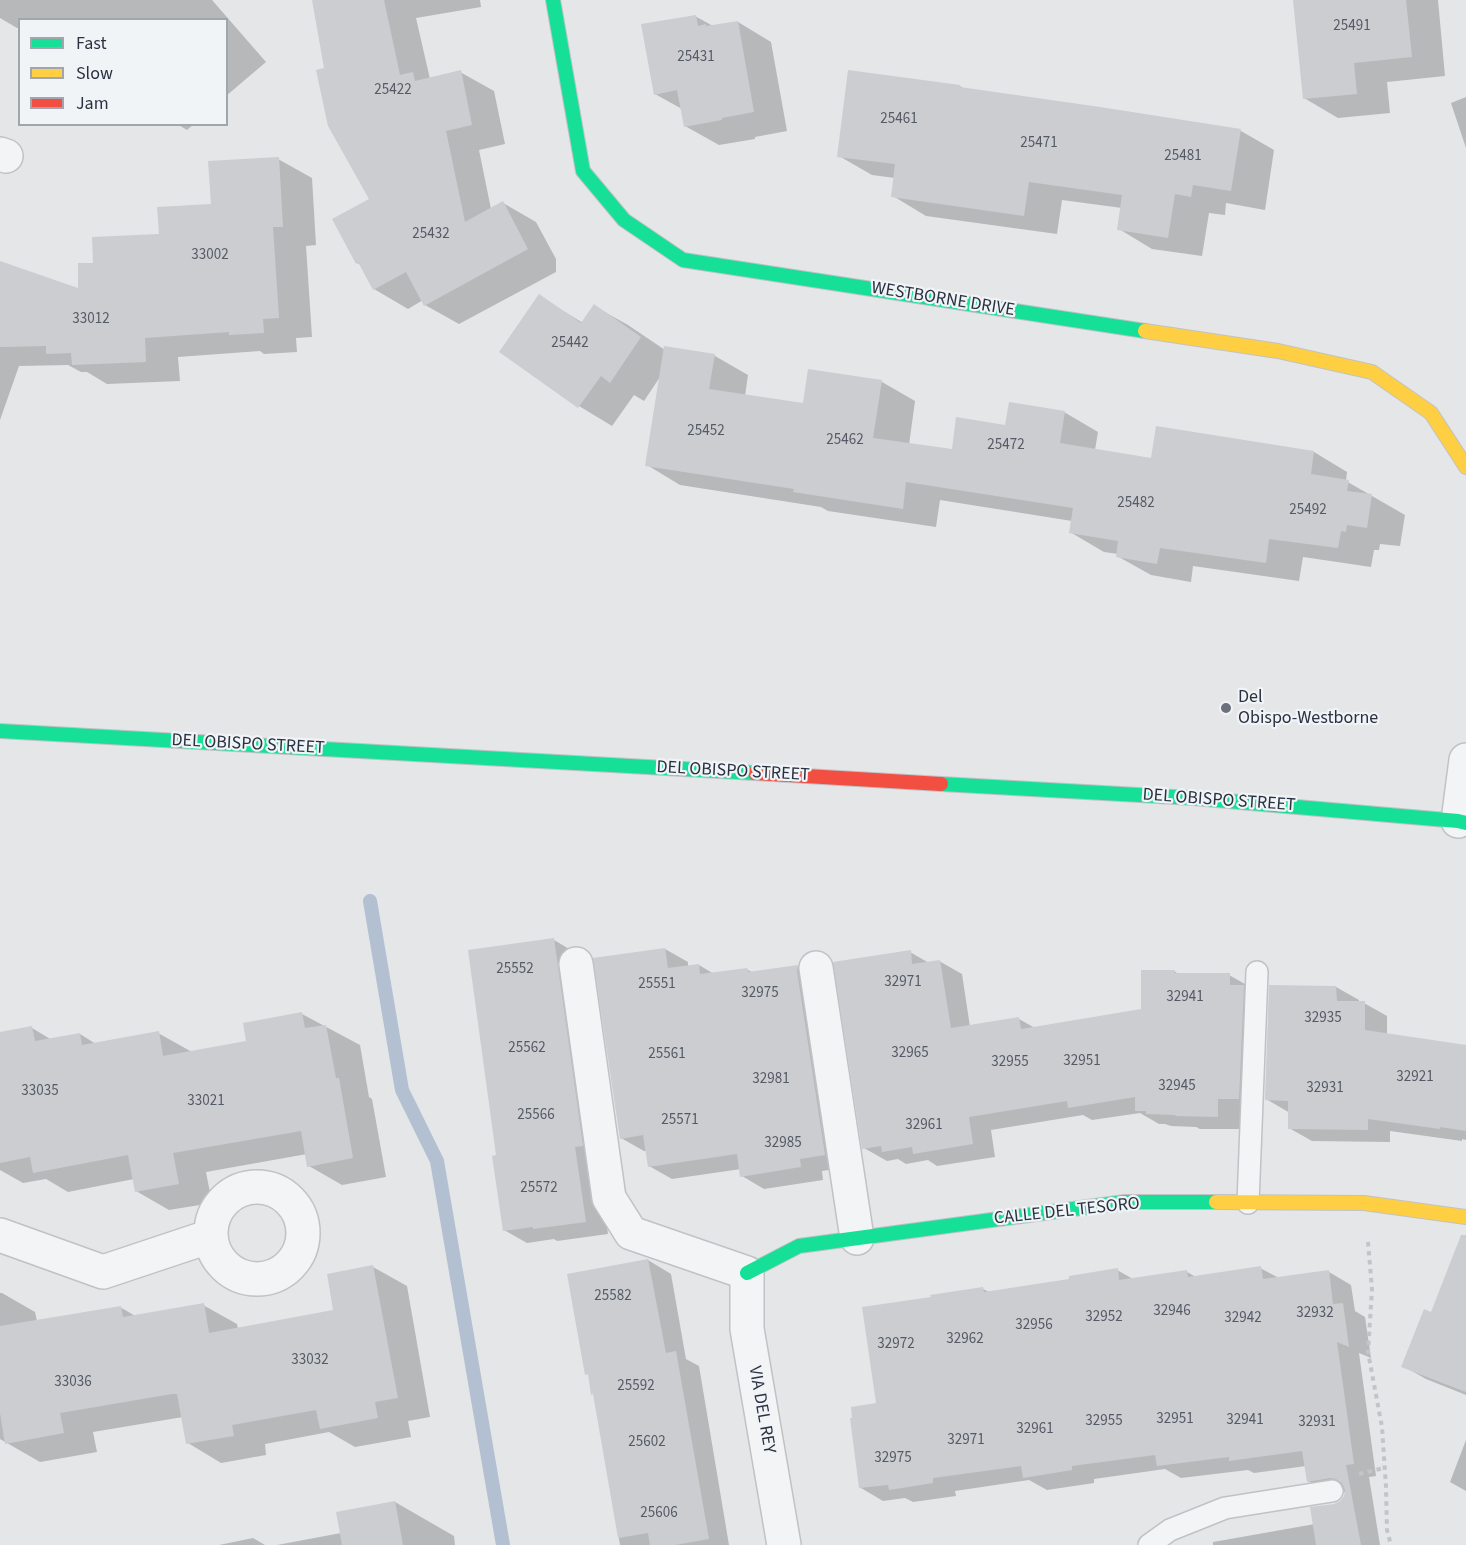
<!DOCTYPE html>
<html>
<head>
<meta charset="utf-8">
<style>
	body { margin:0 }
	#map { position:relative; width:1466px; height:1545px; overflow:hidden; background:#e4e6e8; font-family:"Source Sans 3",sans-serif }
	canvas { display:block }
	.legend { position:absolute; left:18px; top:18px; width:210px; height:108px; box-sizing:border-box; background:#f1f4f7; border:2px solid #a1a6ae; margin:0; padding:8px 10px; list-style:none; font-size:18px; color:#2a3141 }
	.legend li { display:flex; align-items:center; gap:12px; height:30px }
	.legend b { width:30px; border:2px solid #a1a6ae }
</style>
</head>
<body>
<div id="map">
<canvas width="1466" height="1545"></canvas>
<ul class="legend">
<li><b style="height:8px;background:#16e098"></b>Fast</li>
<li><b style="height:8px;background:#ffcf43"></b>Slow</li>
<li><b style="height:8px;background:#f24e42"></b>Jam</li>
</ul>
</div>
<script>
const ctx = document.querySelector('canvas').getContext('2d');
ctx.lineJoin = 'round';
function paint(path, color) {
  ctx.fillStyle = color;
  ctx.fill(path, 'evenodd');
}
function trace(path, color, width, dash) {
  ctx.strokeStyle = color;
  ctx.lineWidth = width;
  ctx.lineCap = dash ? 'butt' : 'round';
  ctx.setLineDash(dash || []);
  ctx.stroke(path);
}
function write(font, color, halo, rows, align = 'center') {
  ctx.font = font + ' "Source Sans 3",sans-serif';
  ctx.lineWidth = 4.5;
  ctx.setLineDash([]);
  ctx.textBaseline = 'middle';
  ctx.strokeStyle = halo;
  ctx.fillStyle = color;
  for (const [text, x, y, turn = 0] of rows) {
    ctx.save();
    ctx.translate(x, y);
    ctx.rotate((+turn || 0) * Math.PI / 180);
    ctx.textAlign = isNaN(turn) ? turn : align;
    if (halo) ctx.strokeText(text, 0, 0);
    ctx.fillText(text, 0, 0);
    ctx.restore();
  }
}
const shadow = new Path2D(`
	M 0,0 L 212,0 L 266,62 L 226,96 L 226,20 L 37,20 L 36,18 L 33,20 L 20,20 L 20,27 L 17,28 L 0,18 Z
	M 314,0 L 480,0 L 481,7 L 416,18 L 430,79 L 460,72 L 494,91 L 505,144 L 479,150 L 491,209 L 503,203 L 536,222 L 556,259 L 556,272 L 459,324 L 425,305 L 423,300 L 408,309 L 374,289 L 361,265 L 357,263 L 371,200 L 326,69 Z
	M 1295,0 L 1438,0 L 1445,76 L 1387,82 L 1390,113 L 1338,118 L 1304,98 Z
	M 695,16 L 713,26 L 738,22 L 771,42 L 787,131 L 755,137 L 755,139 L 719,145 L 685,126 L 682,109 L 655,94 Z
	M 960,86 L 965,89 L 1241,131 L 1274,150 L 1265,210 L 1226,203 L 1225,215 L 1209,213 L 1202,256 L 1152,249 L 1119,229 L 1122,208 L 1062,200 L 1057,234 L 926,216 L 893,196 L 895,178 L 872,175 L 839,156 Z
	M 1466,97 L 1466,148 L 1451,103 Z
	M 177,124 L 194,124 L 187,130 Z
	M 278,159 L 312,178 L 316,245 L 306,246 L 312,337 L 296,338 L 297,352 L 264,354 L 260,351 L 178,357 L 180,381 L 107,384 L 87,372 L 81,372 L 68,365 L 19,366 L 0,420 L 0,262 L 79,290 L 94,264 L 161,235 L 213,205 Z
	M 539,296 L 583,323 L 594,306 L 628,325 L 665,350 L 715,356 L 748,375 L 745,396 L 804,405 L 809,371 L 882,382 L 915,401 L 909,445 L 953,451 L 1006,427 L 1064,412 L 1098,432 L 1095,450 L 1152,459 L 1314,452 L 1347,472 L 1346,481 L 1405,515 L 1400,546 L 1380,544 L 1379,550 L 1374,550 L 1371,567 L 1303,557 L 1299,581 L 1193,566 L 1191,582 L 1151,575 L 1117,556 L 1118,554 L 1104,552 L 1070,532 L 1072,521 L 940,500 L 936,527 L 828,511 L 821,507 L 680,485 L 647,465 L 660,377 L 644,401 L 634,395 L 612,426 L 579,406 Z
	M 554,940 L 576,953 L 598,1160 L 608,1234 L 557,1241 L 554,1239 L 527,1243 L 504,1230 Z
	M 665,949 L 688,962 L 688,967 L 699,965 L 714,974 L 746,969 L 754,973 L 798,967 L 820,980 L 848,1167 L 822,1171 L 823,1180 L 764,1189 L 742,1176 L 741,1169 L 672,1179 L 649,1166 L 647,1151 L 644,1151 L 621,1138 Z
	M 910,952 L 929,963 L 939,961 L 962,974 L 970,1027 L 1019,1019 L 1035,1028 L 1142,1011 L 1174,971 L 1180,975 L 1229,975 L 1252,988 L 1262,1112 L 1241,1111 L 1241,1129 L 1200,1129 L 1196,1127 L 1171,1126 L 1165,1124 L 1159,1124 L 1140,1113 L 1092,1120 L 1083,1115 L 991,1130 L 995,1157 L 937,1166 L 928,1160 L 906,1164 L 898,1159 L 887,1161 L 864,1148 Z
	M 1336,987 L 1359,1000 L 1359,1002 L 1364,1003 L 1387,1016 L 1387,1035 L 1466,1046 L 1466,1140 L 1462,1139 L 1462,1141 L 1390,1131 L 1390,1142 L 1312,1141 L 1289,1128 L 1290,1113 L 1266,1099 Z
	M 302,1014 L 360,1045 L 369,1097 L 372,1099 L 386,1177 L 342,1185 L 309,1166 L 307,1154 L 206,1172 L 212,1203 L 169,1210 L 136,1191 L 134,1179 L 68,1192 L 46,1179 L 23,1183 L 0,1170 L 0,1034 L 32,1028 L 52,1040 L 80,1034 L 96,1044 L 158,1033 L 192,1052 L 248,1042 Z
	M 648,1260 L 671,1274 L 686,1359 L 699,1366 L 729,1545 L 620,1545 L 595,1395 L 589,1375 L 587,1374 Z
	M 373,1267 L 407,1286 L 430,1417 L 408,1421 L 411,1437 L 355,1447 L 329,1432 L 265,1444 L 266,1455 L 221,1463 L 188,1443 L 183,1417 L 93,1432 L 97,1452 L 40,1462 L 0,1439 L 0,1293 L 2,1293 L 35,1312 L 37,1321 L 120,1307 L 137,1317 L 203,1305 L 237,1324 L 238,1329 L 335,1311 Z
	M 1260,1268 L 1279,1278 L 1329,1272 L 1351,1285 L 1355,1311 L 1365,1317 L 1371,1358 L 1359,1353 L 1376,1476 L 1369,1477 L 1380,1545 L 1213,1545 L 1213,1542 L 1315,1524 L 1334,1505 L 1341,1502 L 1345,1497 L 1346,1492 L 1331,1494 L 1308,1481 L 1306,1466 L 1254,1473 L 1248,1470 L 1181,1478 L 1165,1469 L 1094,1479 L 1094,1483 L 1047,1490 L 1029,1480 L 955,1491 L 956,1496 L 913,1502 L 905,1498 L 883,1501 L 861,1488 L 877,1404 L 983,1289 L 989,1292 L 1071,1280 L 1117,1270 L 1133,1279 L 1187,1272 L 1196,1277 Z
	M 1466,1295 L 1466,1395 L 1426,1379 L 1403,1366 L 1431,1314 Z
	M 1466,1440 L 1466,1491 L 1450,1482 Z
	M 395,1502 L 454,1536 L 455,1545 L 277,1545 L 341,1533 Z
	M 253,1538 L 265,1545 L 219,1545 Z`);
const stream = new Path2D(`
	M 370,901 L 402,1090 L 437,1161 L 503,1545`);
const building = new Path2D(`
	M 312,0 L 384,0 L 400,75 L 413,72 L 415,81 L 461,70 L 472,125 L 446,131 L 465,222 L 503,201 L 528,249 L 424,306 L 406,272 L 373,290 L 358,262 L 356,264 L 332,219 L 369,199 L 328,126 L 316,70 L 324,68 Z
	M 1293,0 L 1406,0 L 1412,57 L 1354,63 L 1357,94 L 1303,99 Z
	M 696,15 L 698,26 L 706,24 L 706,26 L 738,21 L 754,112 L 722,118 L 722,120 L 684,127 L 677,90 L 654,95 L 641,24 Z
	M 848,70 L 960,85 L 960,87 L 1100,107 L 1241,129 L 1231,191 L 1193,185 L 1191,197 L 1175,194 L 1168,238 L 1117,230 L 1122,195 L 1029,182 L 1024,216 L 891,197 L 895,164 L 837,157 Z
	M 279,157 L 283,227 L 273,227 L 279,318 L 263,319 L 264,333 L 229,335 L 229,332 L 145,338 L 146,362 L 72,365 L 71,353 L 46,354 L 46,346 L 0,347 L 0,261 L 78,288 L 78,263 L 93,263 L 92,237 L 159,234 L 157,207 L 211,204 L 208,161 Z
	M 539,294 L 581,323 L 594,304 L 641,337 L 610,383 L 601,376 L 578,408 L 499,352 Z
	M 664,346 L 715,354 L 709,389 L 803,403 L 808,369 L 882,380 L 873,438 L 952,449 L 956,417 L 1005,425 L 1009,402 L 1065,411 L 1060,443 L 1151,458 L 1156,426 L 1314,451 L 1311,474 L 1349,480 L 1347,491 L 1372,494 L 1367,528 L 1347,525 L 1346,532 L 1341,531 L 1338,548 L 1269,539 L 1266,563 L 1160,548 L 1157,564 L 1116,557 L 1118,541 L 1069,533 L 1073,508 L 906,482 L 903,509 L 793,492 L 794,489 L 645,466 Z
	M 554,938 L 583,1146 L 575,1147 L 586,1222 L 533,1229 L 533,1227 L 503,1231 L 492,1156 L 496,1155 L 468,950 Z
	M 665,948 L 668,968 L 699,964 L 700,974 L 747,968 L 748,972 L 798,965 L 797,971 L 825,1155 L 800,1159 L 801,1167 L 740,1177 L 737,1154 L 648,1167 L 643,1135 L 620,1139 L 593,958 Z
	M 911,950 L 912,964 L 940,960 L 951,1028 L 1019,1017 L 1021,1029 L 1141,1009 L 1141,970 L 1175,970 L 1174,973 L 1230,973 L 1230,985 L 1244,985 L 1239,1099 L 1218,1099 L 1218,1117 L 1175,1116 L 1176,1115 L 1146,1114 L 1146,1111 L 1135,1111 L 1135,1097 L 1068,1108 L 1067,1101 L 969,1117 L 973,1144 L 913,1154 L 912,1147 L 882,1152 L 881,1146 L 862,1149 L 833,962 Z
	M 1269,985 L 1336,986 L 1337,1001 L 1365,1001 L 1365,1030 L 1466,1045 L 1466,1131 L 1440,1127 L 1440,1129 L 1368,1119 L 1368,1130 L 1288,1129 L 1288,1101 L 1265,1100 Z
	M 302,1012 L 305,1028 L 326,1025 L 336,1078 L 339,1078 L 353,1158 L 307,1167 L 301,1131 L 173,1153 L 179,1184 L 135,1192 L 128,1155 L 33,1173 L 30,1157 L 0,1163 L 0,1032 L 32,1026 L 35,1041 L 80,1033 L 82,1045 L 159,1031 L 163,1056 L 246,1041 L 243,1023 Z
	M 1461,1235 L 1466,1235 L 1466,1392 L 1401,1367 L 1424,1309 L 1431,1312 Z
	M 648,1259 L 666,1353 L 676,1351 L 709,1539 L 675,1545 L 650,1545 L 648,1533 L 618,1538 L 593,1394 L 591,1395 L 588,1374 L 585,1375 L 567,1274 Z
	M 373,1265 L 398,1398 L 375,1402 L 378,1418 L 320,1429 L 316,1410 L 232,1425 L 234,1436 L 186,1444 L 177,1394 L 172,1394 L 60,1413 L 64,1433 L 5,1444 L 0,1413 L 0,1326 L 121,1306 L 123,1317 L 204,1303 L 209,1333 L 333,1310 L 327,1274 Z
	M 1261,1266 L 1263,1279 L 1329,1270 L 1333,1304 L 1343,1303 L 1349,1347 L 1337,1342 L 1354,1464 L 1346,1465 L 1361,1545 L 1316,1545 L 1310,1507 L 1334,1504 L 1340,1501 L 1344,1496 L 1345,1490 L 1342,1483 L 1336,1479 L 1330,1478 L 1307,1482 L 1302,1451 L 1229,1461 L 1229,1457 L 1157,1466 L 1155,1455 L 1072,1466 L 1072,1470 L 1023,1478 L 1021,1466 L 933,1478 L 933,1483 L 889,1490 L 888,1485 L 859,1488 L 850,1418 L 852,1418 L 851,1407 L 876,1403 L 862,1307 L 931,1297 L 930,1295 L 983,1287 L 984,1292 L 1069,1279 L 1069,1276 L 1118,1268 L 1119,1280 L 1187,1270 L 1188,1277 Z
	M 395,1501 L 403,1545 L 342,1545 L 336,1512 Z`);
const path = new Path2D(`
	M 1368,1242 L 1372,1289 L 1368,1352 L 1382,1427 L 1386,1487 L 1387,1530 L 1391,1545
	M 1359,1474 L 1384,1468`);
const lane = new Path2D(`
	M 1248,1203 L 1257,972
	M 1149,1545 L 1170,1530 L 1225,1508 L 1332,1491`);
const street = new Path2D(`
	M 0,154 L 6,156
	M 1458,821 L 1466,760
	M 576,964 L 609,1198 L 631,1233 L 747,1273 L 747,1329 L 784,1545
	M 816,968 L 857,1238
	M211 1233a46 46 0 1 1 92 0a46 46 0 1 1-92 0Z
	M 0,1235 L 103,1272 L 211,1236`);
const fast = new Path2D(`
	M 553,0 L 583,171 L 624,220 L 683,260 L 1145,331
	M 0,731 L 755,773
	M 941,784 L 1193,798 L 1458,821 L 1466,823
	M 747,1273 L 799,1246 L 1125,1202 L 1216,1202`);
const slow = new Path2D(`
	M 1145,331 L 1278,351 L 1372,372 L 1431,413 L 1466,467
	M 1216,1202 L 1364,1203 L 1466,1217`);
const jam = new Path2D(`
	M 755,773 L 941,784`);
const markers = [
	[1226,708,6,"#6b707b"]
];
const numberNames = [
	["25491",1352,27],
	["25431",696,58],
	["25422",393,91],
	["25461",899,120],
	["25471",1039,144],
	["25481",1183,157],
	["25432",431,235],
	["33002",210,256],
	["33012",91,320],
	["25442",570,344],
	["25452",706,432],
	["25462",845,441],
	["25472",1006,446],
	["25482",1136,504],
	["25492",1308,511],
	["25552",515,970],
	["32971",903,983],
	["25551",657,985],
	["32975",760,994],
	["32941",1185,998],
	["32935",1323,1019],
	["25562",527,1049],
	["32965",910,1054],
	["25561",667,1055],
	["32951",1082,1062],
	["32955",1010,1063],
	["32921",1415,1078],
	["32981",771,1080],
	["32945",1177,1087],
	["32931",1325,1089],
	["33035",40,1092],
	["33021",206,1102],
	["25566",536,1116],
	["25571",680,1121],
	["32961",924,1126],
	["32985",783,1144],
	["25572",539,1189],
	["25582",613,1297],
	["32946",1172,1312],
	["32932",1315,1314],
	["32952",1104,1318],
	["32942",1243,1319],
	["32956",1034,1326],
	["32962",965,1340],
	["32972",896,1345],
	["33032",310,1361],
	["33036",73,1383],
	["25592",636,1387],
	["32951",1175,1420],
	["32941",1245,1421],
	["32955",1104,1422],
	["32931",1317,1423],
	["32961",1035,1430],
	["32971",966,1441],
	["25602",647,1443],
	["32975",893,1459],
	["25606",659,1514]
];
const streetNames = [
	["WESTBORNE DRIVE",943,300,9],
	["DEL OBISPO STREET",248,745,3],
	["DEL OBISPO STREET",733,772,3],
	["DEL OBISPO STREET",1219,801,4],
	["CALLE DEL TESORO",1067,1212,-6],
	["VIA DEL REY",761,1410,80]
];
const poiNames = [
	["Del",1238,698],
	["Obispo-Westborne",1238,719]
];
paint(shadow, '#0003');
trace(stream, '#b3c0d2', 14);
paint(building, '#cbcdd0');
trace(lane, '#c1c2c5', 24);
trace(street, '#c1c2c5', 36);
trace(fast, '#c1c2c5', 16);
trace(slow, '#c1c2c5', 16);
trace(jam, '#c1c2c5', 16);
trace(path, '#c3c4c8', 4, [4.5, 4.5]);
trace(lane, '#f3f4f5', 21);
trace(street, '#f3f4f5', 33);
trace(fast, '#16e098', 14);
trace(slow, '#ffcf43', 14);
trace(jam, '#f24e42', 14);
for (const [x, y, r, color] of markers) {
  const dot = new Path2D();
  dot.arc(x, y, r, 0, 2 * Math.PI);
  ctx.fillStyle = color;
  ctx.fill(dot);
  trace(dot, '#f1f4f7', 2);
}
write('15px', '#545a66', null, numberNames);
write('18px', '#2a3141', '#f1f4f7', streetNames);
write('18px', '#2a3141', '#f1f4f7', poiNames, 'left');
</script>
</body>
</html>
